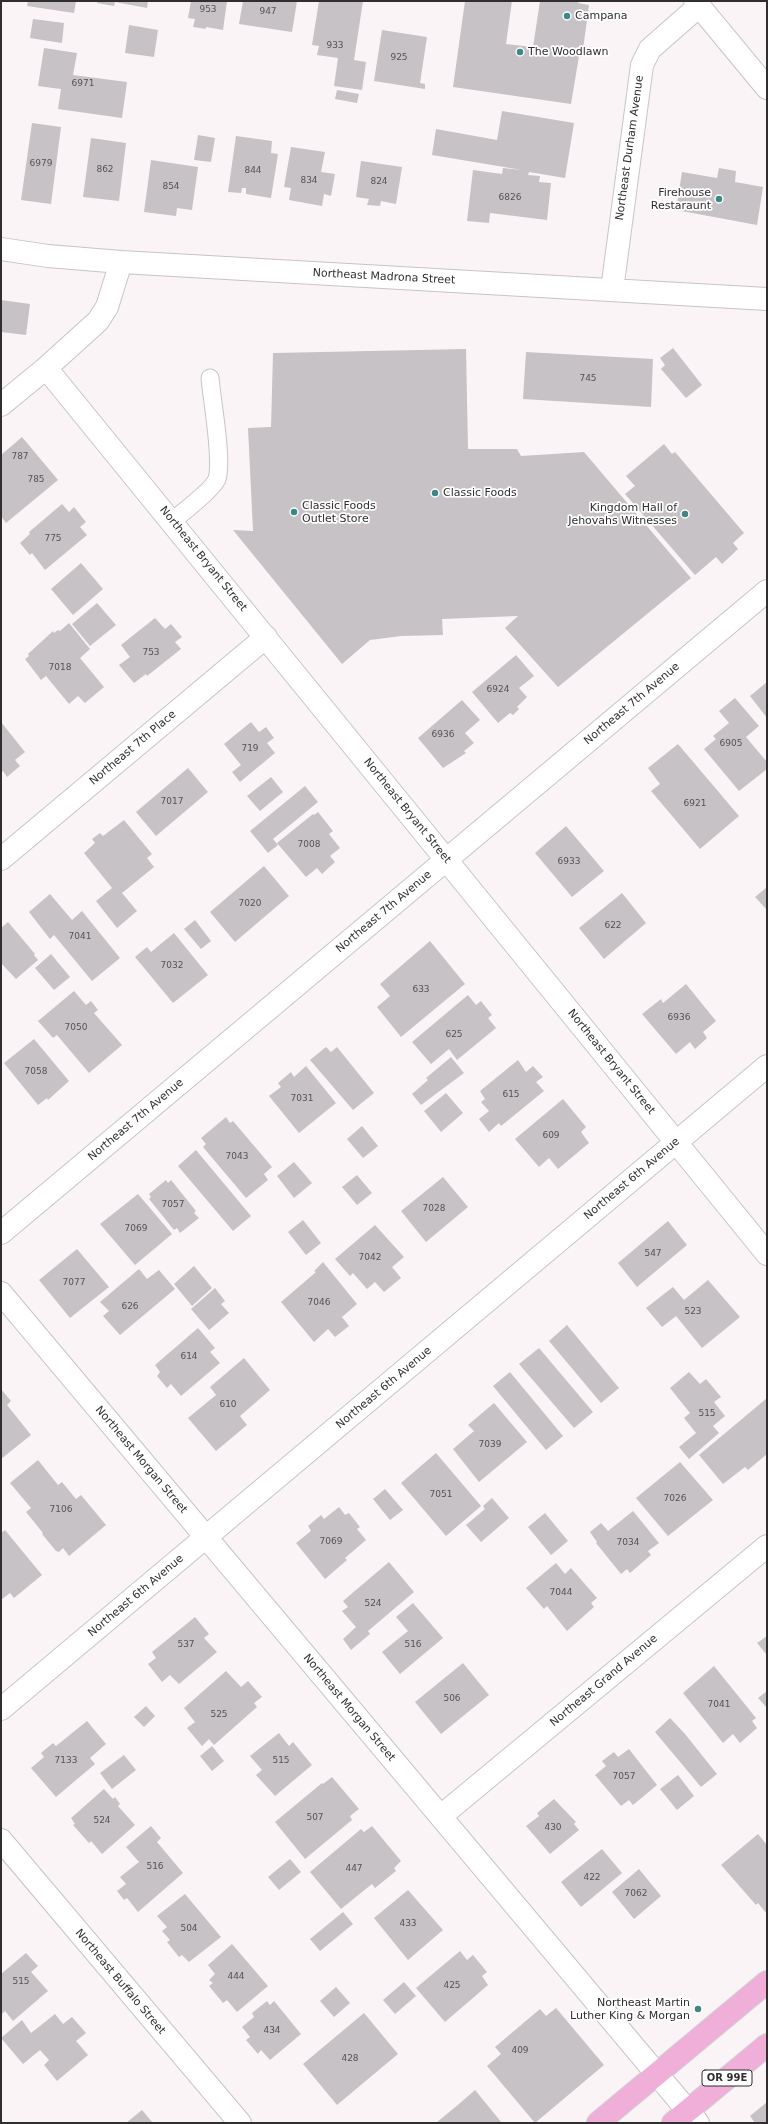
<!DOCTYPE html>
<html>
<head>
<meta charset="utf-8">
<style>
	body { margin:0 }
	#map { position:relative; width:768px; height:2124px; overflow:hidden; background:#faf4f7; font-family:"DejaVu Sans",sans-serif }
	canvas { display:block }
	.frame { position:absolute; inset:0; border:2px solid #302e2f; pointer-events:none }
</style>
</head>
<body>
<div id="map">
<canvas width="768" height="2124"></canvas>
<div class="frame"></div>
</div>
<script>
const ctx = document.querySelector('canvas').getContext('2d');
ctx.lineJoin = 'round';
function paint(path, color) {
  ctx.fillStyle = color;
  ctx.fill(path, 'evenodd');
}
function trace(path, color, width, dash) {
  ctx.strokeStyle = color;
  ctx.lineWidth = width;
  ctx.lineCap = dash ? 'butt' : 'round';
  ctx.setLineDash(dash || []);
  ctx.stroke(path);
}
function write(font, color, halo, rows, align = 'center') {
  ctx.font = font + ' "DejaVu Sans",sans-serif';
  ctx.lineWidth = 3.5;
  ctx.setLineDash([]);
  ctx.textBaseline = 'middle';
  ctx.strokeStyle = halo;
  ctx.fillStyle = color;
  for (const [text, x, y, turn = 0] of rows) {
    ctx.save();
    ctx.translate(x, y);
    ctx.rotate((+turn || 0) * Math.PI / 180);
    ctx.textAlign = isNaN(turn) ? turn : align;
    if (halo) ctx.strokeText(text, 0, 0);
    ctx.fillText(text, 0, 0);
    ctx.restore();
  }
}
const building = new Path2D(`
	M 28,1 L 76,1 L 74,13 L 27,6 Z
	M 97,1 L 148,1 L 147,8 L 115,2 L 114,6 L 97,3 Z
	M 191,1 L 227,1 L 223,30 L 206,27 L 206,29 L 193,27 L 195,19 L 188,18 Z
	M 243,1 L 297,1 L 292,32 L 239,24 Z
	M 319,1 L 363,1 L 354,60 L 366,62 L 362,90 L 334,86 L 338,58 L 317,55 L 319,46 L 312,45 Z
	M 465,1 L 512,1 L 506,44 L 533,47 L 540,1 L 579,1 L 578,3 L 589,5 L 582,57 L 579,56 L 571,104 L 453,87 Z
	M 33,19 L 64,23 L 62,43 L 30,38 Z
	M 129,25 L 158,30 L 154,57 L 125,53 Z
	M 382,30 L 427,37 L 420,83 L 425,84 L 425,89 L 374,81 Z
	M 44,48 L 77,53 L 73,75 L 127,82 L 122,118 L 58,109 L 61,89 L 38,86 Z
	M 337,90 L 359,94 L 357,103 L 335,99 Z
	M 502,111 L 574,123 L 565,178 L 529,172 L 528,175 L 540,176 L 539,182 L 551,183 L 547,220 L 490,213 L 489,223 L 467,221 L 473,170 L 502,174 L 503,168 L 522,170 L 432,155 L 436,129 L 497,140 Z
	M 32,123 L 61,127 L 51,204 L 21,200 Z
	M 198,135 L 215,138 L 211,162 L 194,160 Z
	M 236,136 L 272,141 L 271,153 L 278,154 L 271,198 L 246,194 L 246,188 L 242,188 L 241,193 L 228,192 Z
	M 91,138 L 126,143 L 119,201 L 83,197 Z
	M 291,147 L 325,152 L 321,172 L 335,174 L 331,196 L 324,194 L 322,206 L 289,200 L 291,188 L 284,187 Z
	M 151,160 L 198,167 L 192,210 L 177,208 L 176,216 L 144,212 Z
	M 361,161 L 402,167 L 396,204 L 381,201 L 380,206 L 367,205 L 369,199 L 356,197 Z
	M 719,168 L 736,171 L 735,182 L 763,187 L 757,225 L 676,210 L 682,172 L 717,178 Z
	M 1,300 L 30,304 L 26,335 L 1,332 Z
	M 673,348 L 702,385 L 686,398 L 661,369 L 665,365 L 660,358 Z
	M 466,349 L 468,449 L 517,449 L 521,456 L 584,452 L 691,578 L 558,687 L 505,628 L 518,616 L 442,619 L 443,635 L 401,636 L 370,640 L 342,664 L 233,530 L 253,531 L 248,428 L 271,427 L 273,353 Z
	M 526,352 L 653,359 L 651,407 L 523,399 Z
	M 22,437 L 58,480 L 6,523 L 1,516 L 1,455 Z
	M 664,444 L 672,454 L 675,452 L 744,533 L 733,543 L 738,549 L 722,564 L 716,557 L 695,575 L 625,494 L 635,486 L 626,476 Z
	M 62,504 L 69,512 L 74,507 L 86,522 L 80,527 L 87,535 L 45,570 L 32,553 L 30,555 L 20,543 L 30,534 L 29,532 Z
	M 81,563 L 103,589 L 73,615 L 51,589 Z
	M 97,603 L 116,625 L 90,646 L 72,624 Z
	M 155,618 L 165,629 L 171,624 L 182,637 L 175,642 L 181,649 L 147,676 L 146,674 L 134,683 L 119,665 L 130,657 L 121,645 Z
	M 69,623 L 90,649 L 80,658 L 104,687 L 85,703 L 78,696 L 69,704 L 46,676 L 41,680 L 25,659 L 29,656 L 28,654 L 53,631 L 54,633 L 58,630 L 60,631 Z
	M 516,655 L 534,676 L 519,688 L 527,697 L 517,707 L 519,709 L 513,715 L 510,713 L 498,723 L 472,692 Z
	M 767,682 L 767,718 L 750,696 Z
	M 735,698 L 759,726 L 746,737 L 767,762 L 767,769 L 739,791 L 704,749 L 716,739 L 713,736 L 729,723 L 719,711 Z
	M 462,700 L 480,720 L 465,733 L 474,743 L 464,751 L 466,753 L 443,768 L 418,738 Z
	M 1,722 L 25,752 L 15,760 L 20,766 L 7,777 L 3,771 L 1,772 Z
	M 251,722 L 259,732 L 266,727 L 274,738 L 267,743 L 275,753 L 240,782 L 232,772 L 241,765 L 224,744 Z
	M 678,744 L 739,816 L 700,849 L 651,791 L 660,784 L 648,768 Z
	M 188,768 L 208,792 L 156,836 L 136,812 Z
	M 271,777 L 283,792 L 260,811 L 247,796 Z
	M 305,786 L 318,802 L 273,839 L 278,845 L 268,853 L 250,831 Z
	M 318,812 L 333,831 L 329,834 L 340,848 L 330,856 L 335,862 L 322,874 L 317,868 L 306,877 L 277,843 L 313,814 L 314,815 Z
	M 124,820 L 152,854 L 147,858 L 154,867 L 122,893 L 137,911 L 117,928 L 96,901 L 112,888 L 84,853 L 95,843 L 92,839 L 100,833 L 103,836 Z
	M 566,826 L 604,871 L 572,897 L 535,853 Z
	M 264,866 L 289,896 L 235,942 L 210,912 Z
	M 767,887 L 767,910 L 755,897 Z
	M 622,893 L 646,923 L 604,959 L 579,928 Z
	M 50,894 L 72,920 L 82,911 L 120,958 L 92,981 L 54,935 L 50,939 L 29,912 Z
	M 195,920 L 211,941 L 201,949 L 184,929 Z
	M 8,922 L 35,954 L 34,955 L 38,960 L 16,979 L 1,963 L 1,928 Z
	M 174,933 L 208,975 L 173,1003 L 135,957 L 147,947 L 151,952 Z
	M 430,941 L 465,984 L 401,1037 L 377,1007 L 390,996 L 380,984 Z
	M 51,954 L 70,977 L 54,990 L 35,968 Z
	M 686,984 L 716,1021 L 703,1032 L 707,1038 L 695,1049 L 690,1042 L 676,1054 L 642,1014 L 661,999 L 663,1003 Z
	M 74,991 L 86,1005 L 91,1001 L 98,1010 L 94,1013 L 122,1045 L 89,1073 L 57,1035 L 53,1038 L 38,1021 Z
	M 468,995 L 476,1005 L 481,1001 L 492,1015 L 488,1018 L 496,1028 L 457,1060 L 449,1049 L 431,1064 L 412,1042 Z
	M 34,1039 L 69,1081 L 48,1100 L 47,1098 L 38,1105 L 4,1063 Z
	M 326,1047 L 331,1052 L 337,1047 L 374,1093 L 353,1110 L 310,1060 Z
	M 451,1057 L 464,1073 L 421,1105 L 412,1094 L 428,1080 L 426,1078 Z
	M 518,1060 L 526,1072 L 533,1066 L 543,1077 L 536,1082 L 544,1091 L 501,1126 L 499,1123 L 489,1132 L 479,1119 L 489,1111 L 481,1102 L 485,1099 L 480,1091 Z
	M 306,1066 L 336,1103 L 299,1133 L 269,1096 L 281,1087 L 278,1083 L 291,1072 L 294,1077 Z
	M 446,1093 L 463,1113 L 441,1132 L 424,1111 Z
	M 563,1099 L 586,1127 L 581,1132 L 589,1143 L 558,1169 L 549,1158 L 539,1167 L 515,1139 Z
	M 226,1117 L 230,1123 L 233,1121 L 272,1167 L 264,1174 L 268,1180 L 246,1198 L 203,1147 L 206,1144 L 201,1138 Z
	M 362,1126 L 378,1146 L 363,1158 L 347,1139 Z
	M 196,1150 L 251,1216 L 233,1231 L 178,1166 Z
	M 294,1162 L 312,1183 L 294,1198 L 277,1176 Z
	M 357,1175 L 372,1193 L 357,1205 L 342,1187 Z
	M 443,1177 L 468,1207 L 426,1242 L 401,1211 Z
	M 166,1180 L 168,1183 L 171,1180 L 196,1211 L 194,1213 L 199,1218 L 180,1233 L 177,1228 L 174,1230 L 149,1199 L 151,1197 L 149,1194 Z
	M 138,1194 L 172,1234 L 135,1265 L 100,1224 Z
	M 303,1220 L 321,1243 L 306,1255 L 288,1232 Z
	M 668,1221 L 687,1245 L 637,1287 L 618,1263 Z
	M 375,1225 L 404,1257 L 392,1267 L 401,1278 L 384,1292 L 375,1282 L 367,1289 L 353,1273 L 350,1276 L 335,1259 Z
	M 77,1249 L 109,1287 L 70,1318 L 39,1280 Z
	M 323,1262 L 357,1304 L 342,1317 L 349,1326 L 335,1337 L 328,1329 L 314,1342 L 281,1302 L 316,1272 L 314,1271 Z
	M 194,1266 L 212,1288 L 192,1306 L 174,1284 Z
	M 139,1269 L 147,1279 L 159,1270 L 175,1289 L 120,1335 L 103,1316 L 109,1311 L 100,1302 Z
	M 708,1280 L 740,1317 L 702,1348 L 676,1316 L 662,1327 L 646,1308 L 673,1287 L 684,1300 Z
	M 215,1288 L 225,1301 L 221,1304 L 229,1313 L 209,1330 L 191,1309 Z
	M 567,1325 L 619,1388 L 601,1403 L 549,1341 Z
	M 198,1328 L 215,1348 L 210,1352 L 220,1363 L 181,1396 L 171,1384 L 167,1388 L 157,1376 L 160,1372 L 155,1365 Z
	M 539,1348 L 593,1412 L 574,1428 L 519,1364 Z
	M 244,1358 L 270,1390 L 240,1416 L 247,1425 L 216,1451 L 188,1418 L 216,1395 L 210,1387 Z
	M 510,1372 L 563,1436 L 546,1450 L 493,1386 Z
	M 689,1372 L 700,1384 L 706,1379 L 721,1397 L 714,1402 L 725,1416 L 713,1426 L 719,1433 L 689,1459 L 679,1447 L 696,1433 L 684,1418 L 690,1413 L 670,1388 Z
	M 1,1389 L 11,1401 L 7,1405 L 31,1435 L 1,1459 Z
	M 767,1398 L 767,1454 L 748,1470 L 745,1467 L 723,1484 L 699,1455 Z
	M 494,1403 L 527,1442 L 479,1482 L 453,1449 L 474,1431 L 468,1425 Z
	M 436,1453 L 481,1506 L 446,1536 L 401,1483 Z
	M 38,1460 L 58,1485 L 62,1482 L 76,1499 L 81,1495 L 106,1525 L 69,1556 L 63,1548 L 59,1552 L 56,1551 L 42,1534 L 43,1533 L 26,1512 L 31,1508 L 10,1483 Z
	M 680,1462 L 713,1500 L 668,1536 L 636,1498 Z
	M 385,1489 L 403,1510 L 390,1520 L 373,1499 Z
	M 492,1498 L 509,1518 L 481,1542 L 466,1525 L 485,1509 L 483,1506 Z
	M 339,1507 L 345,1515 L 349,1513 L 360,1527 L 357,1529 L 366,1540 L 345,1558 L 347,1560 L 325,1579 L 296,1543 L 311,1531 L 308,1526 L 321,1515 L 324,1519 Z
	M 633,1511 L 659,1543 L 648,1551 L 651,1555 L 630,1573 L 627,1569 L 621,1574 L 596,1543 L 597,1542 L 590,1532 L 601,1523 L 608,1531 Z
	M 545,1513 L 568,1541 L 551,1555 L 528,1527 Z
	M 5,1530 L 42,1575 L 14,1598 L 10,1593 L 1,1600 L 1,1533 Z
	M 389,1562 L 414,1592 L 368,1631 L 370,1634 L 351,1650 L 343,1639 L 356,1627 L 342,1611 L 348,1607 L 343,1601 Z
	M 556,1563 L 565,1574 L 571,1568 L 597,1598 L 591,1603 L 594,1607 L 567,1631 L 547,1606 L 544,1609 L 526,1588 Z
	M 413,1603 L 443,1638 L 400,1674 L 382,1652 L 408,1631 L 396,1617 Z
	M 195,1617 L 209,1634 L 204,1638 L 217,1652 L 179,1684 L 170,1675 L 162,1682 L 148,1664 L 156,1658 L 152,1652 Z
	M 767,1636 L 767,1655 L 757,1643 Z
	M 463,1663 L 489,1695 L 441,1734 L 415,1702 Z
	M 714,1666 L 756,1718 L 752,1721 L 757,1728 L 740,1743 L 733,1734 L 723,1743 L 683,1693 Z
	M 226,1671 L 241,1687 L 248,1681 L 262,1697 L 254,1703 L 257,1707 L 214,1745 L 209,1739 L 202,1746 L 187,1728 L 195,1722 L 184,1708 Z
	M 767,1691 L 767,1708 L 758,1698 Z
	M 146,1706 L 155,1716 L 144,1727 L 134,1717 Z
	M 670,1718 L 685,1734 L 717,1774 L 701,1787 L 655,1732 Z
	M 87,1721 L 106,1744 L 90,1758 L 95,1764 L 56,1797 L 31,1768 L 44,1757 L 41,1753 L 53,1743 L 56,1746 Z
	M 279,1733 L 289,1746 L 293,1742 L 312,1765 L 275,1796 L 256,1775 L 262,1770 L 250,1756 Z
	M 212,1746 L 224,1761 L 212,1771 L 200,1756 Z
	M 629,1749 L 657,1785 L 633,1805 L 629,1800 L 621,1806 L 595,1775 L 606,1766 L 602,1761 L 614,1752 L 618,1757 Z
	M 124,1755 L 136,1770 L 112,1789 L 100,1773 Z
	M 678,1775 L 694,1796 L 677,1810 L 660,1789 Z
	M 332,1777 L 359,1809 L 350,1816 L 352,1820 L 305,1859 L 275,1822 L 322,1783 L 323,1784 Z
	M 104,1789 L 113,1799 L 115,1797 L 120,1804 L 118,1806 L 135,1825 L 102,1854 L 91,1841 L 89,1843 L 73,1825 L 75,1824 L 71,1818 Z
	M 554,1799 L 576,1822 L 574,1824 L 579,1830 L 550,1854 L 526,1826 L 539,1816 L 537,1813 Z
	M 151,1826 L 161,1838 L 157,1842 L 183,1873 L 138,1912 L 127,1898 L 124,1900 L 117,1891 L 126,1884 L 120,1877 L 139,1862 L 126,1847 Z
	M 372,1826 L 401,1861 L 394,1868 L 396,1871 L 375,1888 L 372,1884 L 341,1909 L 310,1872 L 361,1829 L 364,1832 Z
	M 758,1834 L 767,1845 L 767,1914 L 758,1903 L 756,1905 L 721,1865 Z
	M 602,1849 L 622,1873 L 581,1907 L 561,1882 Z
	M 290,1859 L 301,1872 L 279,1890 L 268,1877 Z
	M 639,1869 L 661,1896 L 634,1919 L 612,1892 Z
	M 408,1890 L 443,1930 L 408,1960 L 374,1918 Z
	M 185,1894 L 221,1937 L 189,1962 L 182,1955 L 179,1957 L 167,1942 L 170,1940 L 162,1931 L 167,1927 L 157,1916 Z
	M 343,1912 L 353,1924 L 320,1951 L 310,1939 Z
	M 232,1944 L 268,1986 L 237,2012 L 227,2000 L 223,2003 L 209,1986 L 213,1983 L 209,1980 L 215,1974 L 208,1965 Z
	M 460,1951 L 467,1960 L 473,1955 L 487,1972 L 482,1976 L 488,1985 L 445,2022 L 416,1988 Z
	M 26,1953 L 38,1966 L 31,1972 L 48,1991 L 13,2021 L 5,2011 L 1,2015 L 1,1974 Z
	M 404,1982 L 416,1996 L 395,2014 L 383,2000 Z
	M 336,1987 L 350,2003 L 334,2017 L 320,2001 Z
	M 267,2001 L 270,2005 L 274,2001 L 301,2034 L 270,2060 L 261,2050 L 258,2054 L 246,2040 L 250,2037 L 242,2027 L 254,2017 L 252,2013 Z
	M 556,2008 L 604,2065 L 535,2123 L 487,2066 L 501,2054 L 495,2047 L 540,2009 L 546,2016 Z
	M 364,2013 L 398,2054 L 337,2105 L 303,2064 Z
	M 55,2014 L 63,2024 L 72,2017 L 86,2033 L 76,2041 L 88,2055 L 57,2081 L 44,2065 L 49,2060 L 40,2050 L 23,2064 L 1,2038 L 22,2020 L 31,2033 Z
	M 475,2090 L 502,2123 L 436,2123 L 459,2104 Z
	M 767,2102 L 767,2123 L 755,2123 L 750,2116 Z
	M 142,2110 L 153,2123 L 126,2123 Z`);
const service = new Path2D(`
	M 172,521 C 181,514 213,489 217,479 C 223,460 212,401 210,378`);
const minor = new Path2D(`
	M 1,249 L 48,256 L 121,262 L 767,299
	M 612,290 L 642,65 L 650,49 L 699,6
	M 46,368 L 767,1254
	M 1,405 L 46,368 L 98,321 L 107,307 L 121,262
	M 1,859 L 266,637
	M 1,1233 L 767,591
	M 1,1293 L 698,2123
	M 1,1709 L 767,1066
	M 441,1816 L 767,1546
	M 1,1840 L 240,2123`);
const tertiary = new Path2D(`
	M 695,1 L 767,88`);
const primary = new Path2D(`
	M 598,2123 L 767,1982
	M 673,2123 L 767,2045`);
const markers = [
	[567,16,4,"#3f8784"],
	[520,52,4,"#3f8784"],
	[719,199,4,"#3f8784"],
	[435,493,4,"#3f8784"],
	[294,512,4,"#3f8784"],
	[685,514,4,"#3f8784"],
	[698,2009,4,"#3f8784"]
];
const numberNames = [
	["953",208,10],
	["947",268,12],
	["933",335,46],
	["925",399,58],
	["6971",83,84],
	["6979",41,164],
	["862",105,170],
	["844",253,171],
	["834",309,181],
	["824",379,182],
	["854",171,187],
	["6826",510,198],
	["745",588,379],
	["787",20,457],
	["785",36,480],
	["775",53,539],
	["753",151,653],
	["7018",60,668],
	["6924",498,690],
	["6936",443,735],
	["6905",731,744],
	["719",250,749],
	["7017",172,802],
	["6921",695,804],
	["7008",309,845],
	["6933",569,862],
	["7020",250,904],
	["622",613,926],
	["7041",80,937],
	["7032",172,966],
	["633",421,990],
	["6936",679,1018],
	["7050",76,1028],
	["625",454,1035],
	["7058",36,1072],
	["615",511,1095],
	["7031",302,1099],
	["609",551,1136],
	["7043",237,1157],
	["7057",173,1205],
	["7028",434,1209],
	["7069",136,1229],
	["547",653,1254],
	["7042",370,1258],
	["7077",74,1283],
	["7046",319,1303],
	["626",130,1307],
	["523",693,1312],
	["614",189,1357],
	["610",228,1405],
	["515",707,1414],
	["7039",490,1445],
	["7051",441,1495],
	["7026",675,1499],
	["7106",61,1510],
	["7069",331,1542],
	["7034",628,1543],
	["7044",561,1593],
	["524",373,1604],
	["537",186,1645],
	["516",413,1645],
	["506",452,1699],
	["7041",719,1705],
	["525",219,1715],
	["7133",66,1761],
	["515",281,1761],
	["7057",624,1777],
	["507",315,1818],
	["524",102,1821],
	["430",553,1828],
	["516",155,1867],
	["447",354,1869],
	["422",592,1878],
	["7062",636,1894],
	["433",408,1924],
	["504",189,1929],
	["444",236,1977],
	["515",21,1982],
	["425",452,1986],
	["434",272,2031],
	["409",520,2051],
	["428",350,2059]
];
const shields = [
	[727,2078,50]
];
const shieldNames = [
	["OR 99E",727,2078]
];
const poiNames = [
	["Campana",575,16],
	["The Woodlawn",528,52],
	["Firehouse",711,193,"right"],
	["Restaraunt",711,206,"right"],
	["Classic Foods",443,493],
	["Classic Foods",302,506],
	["Outlet Store",302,519],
	["Kingdom Hall of",677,508,"right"],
	["Jehovahs Witnesses",677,521,"right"],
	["Northeast Martin",690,2003,"right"],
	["Luther King & Morgan",690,2016,"right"]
];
const streetNames = [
	["Northeast Durham Avenue",630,148,-82],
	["Northeast Madrona Street",384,277,3],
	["Northeast Bryant Street",203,559,51],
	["Northeast 7th Avenue",632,704,-40],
	["Northeast 7th Place",133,748,-40],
	["Northeast Bryant Street",407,811,51],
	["Northeast 7th Avenue",384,912,-40],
	["Northeast Bryant Street",611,1062,51],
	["Northeast 7th Avenue",136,1120,-40],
	["Northeast 6th Avenue",632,1179,-40],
	["Northeast 6th Avenue",384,1388,-40],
	["Northeast Morgan Street",141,1460,50],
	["Northeast 6th Avenue",136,1596,-40],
	["Northeast Grand Avenue",604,1681,-40],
	["Northeast Morgan Street",349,1708,50],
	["Northeast Buffalo Street",120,1982,50]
];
paint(building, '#c7c2c5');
trace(service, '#c8c3c5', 19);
trace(minor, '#c8c3c5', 24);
trace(tertiary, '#c8c3c5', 24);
trace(primary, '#d1d1d1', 24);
trace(service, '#fff', 17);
trace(minor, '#fff', 22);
trace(tertiary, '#fff', 22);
trace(primary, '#efafd9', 22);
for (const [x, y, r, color] of markers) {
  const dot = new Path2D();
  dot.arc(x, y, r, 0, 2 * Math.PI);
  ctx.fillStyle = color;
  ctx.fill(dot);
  trace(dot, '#fff', 1.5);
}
write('9px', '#565354', null, numberNames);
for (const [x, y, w] of shields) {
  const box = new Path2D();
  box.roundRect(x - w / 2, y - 8, w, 16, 3);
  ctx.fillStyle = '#fff';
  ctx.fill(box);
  trace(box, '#302e2f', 1);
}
write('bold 10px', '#302e2f', null, shieldNames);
write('11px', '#302e2f', '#fff', poiNames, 'left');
write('11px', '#302e2f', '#fff', streetNames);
</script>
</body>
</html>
